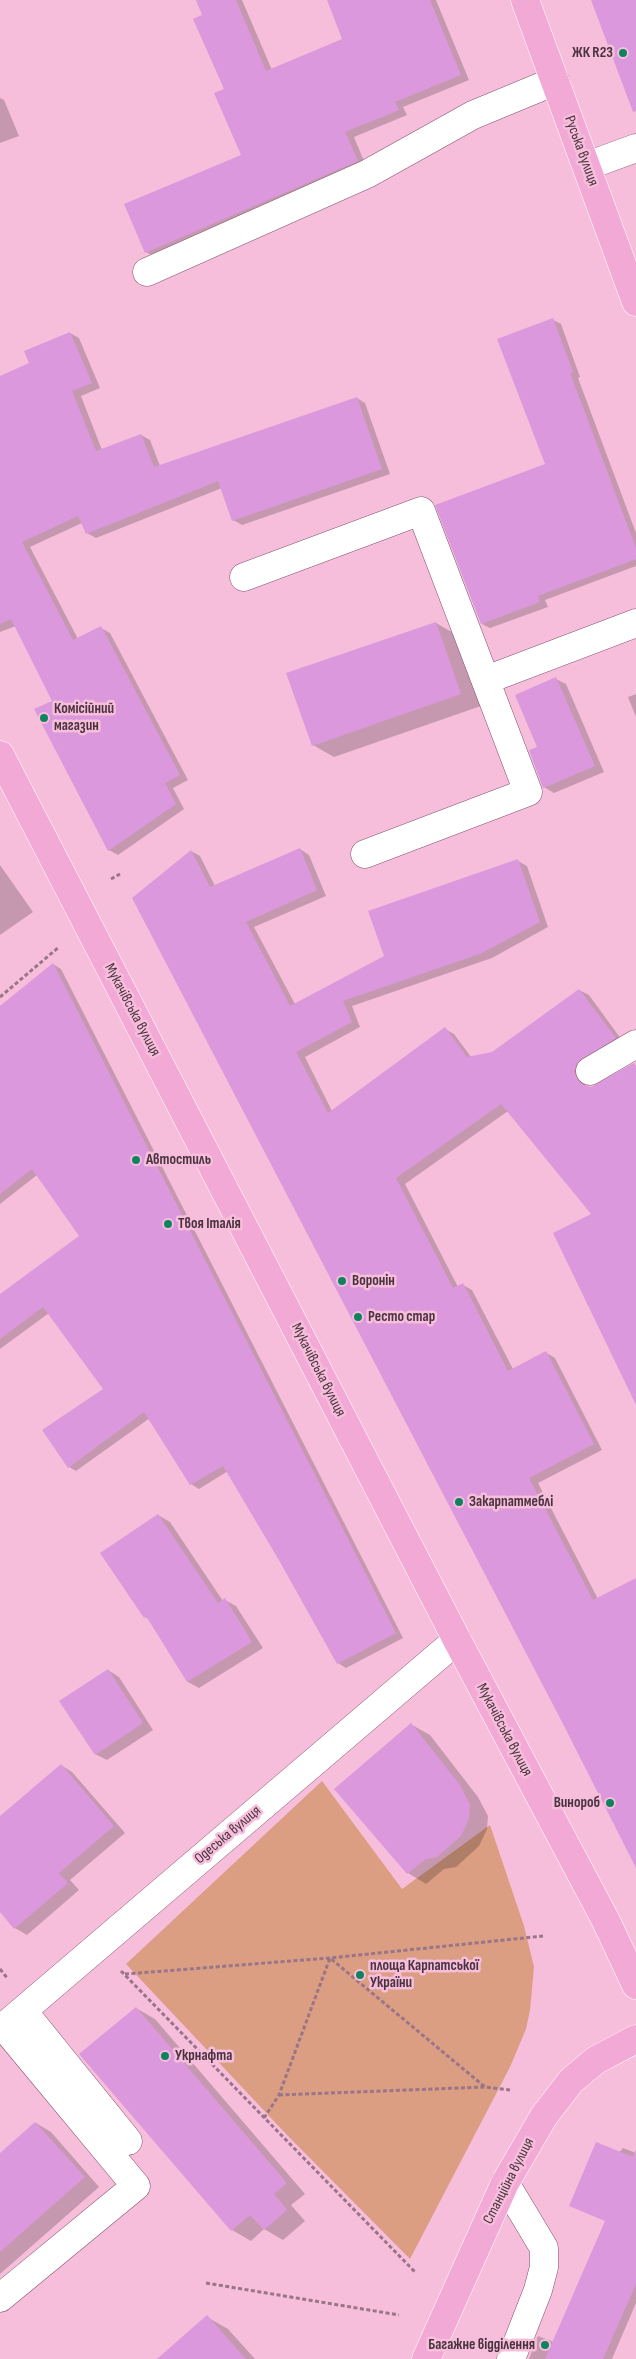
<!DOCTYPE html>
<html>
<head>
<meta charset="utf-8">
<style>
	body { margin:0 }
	canvas { display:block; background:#f6bedb }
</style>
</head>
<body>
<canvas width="636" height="2359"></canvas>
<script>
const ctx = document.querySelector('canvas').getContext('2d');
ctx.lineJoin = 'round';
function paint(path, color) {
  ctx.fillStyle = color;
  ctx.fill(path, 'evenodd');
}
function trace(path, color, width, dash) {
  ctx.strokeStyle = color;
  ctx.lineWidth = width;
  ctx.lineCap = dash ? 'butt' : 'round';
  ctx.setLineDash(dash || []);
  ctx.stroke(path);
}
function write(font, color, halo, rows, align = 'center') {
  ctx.font = font + ' "Sofia Sans Condensed",sans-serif';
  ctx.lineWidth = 5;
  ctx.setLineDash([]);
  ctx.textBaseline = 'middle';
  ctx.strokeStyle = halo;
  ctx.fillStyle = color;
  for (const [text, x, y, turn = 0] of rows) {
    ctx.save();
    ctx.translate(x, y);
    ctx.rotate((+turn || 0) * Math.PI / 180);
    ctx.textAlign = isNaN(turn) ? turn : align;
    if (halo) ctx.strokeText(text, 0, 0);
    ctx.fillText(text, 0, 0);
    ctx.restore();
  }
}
const green = new Path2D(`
	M 322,1781 L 402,1889 L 490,1825 L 524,1926 L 534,1967 L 530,2010 L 526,2029 L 510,2067 L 410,2259 L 288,2136 L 126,1964 Z`);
const shadow = new Path2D(`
	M 197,0 L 242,0 L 272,70 L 344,40 L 328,0 L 436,0 L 469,80 L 403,107 L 407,115 L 354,137 L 366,166 L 155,257 L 146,252 L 242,155 L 204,16 Z
	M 0,98 L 4,100 L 19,136 L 0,143 Z
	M 553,320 L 561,324 L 580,377 L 578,378 L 636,533 L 636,566 L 545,600 L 548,607 L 490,628 L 482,624 L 547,465 Z
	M 70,333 L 79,338 L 100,388 L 81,396 L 102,450 L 141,435 L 150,440 L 160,466 L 357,398 L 365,403 L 390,474 L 242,525 L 233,520 L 222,488 L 96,538 L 87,533 L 82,523 L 30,547 L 78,639 L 101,628 L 110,633 L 188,780 L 173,788 L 184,809 L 118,855 L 109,850 L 54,701 L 16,626 L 0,632 L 0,377 L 31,364 Z
	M 436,623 L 457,635 L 481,706 L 334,757 L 313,745 Z
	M 556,679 L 566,684 L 604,772 L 554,793 L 544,787 L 539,748 Z
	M 636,694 L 636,717 L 628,697 Z
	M 300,849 L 309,855 L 326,896 L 254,927 L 295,1004 L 385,957 L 518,861 L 527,866 L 548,927 L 492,958 L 352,1006 L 360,1027 L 305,1057 L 332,1111 L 445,1029 L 454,1034 L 477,1065 L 579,990 L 589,995 L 624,1043 L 583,1077 L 586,1086 L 591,1088 L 634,1065 L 636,1066 L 636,1402 L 593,1215 L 508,1111 L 405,1184 L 458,1287 L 463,1285 L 472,1290 L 513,1369 L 545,1352 L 555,1358 L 602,1450 L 538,1483 L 598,1599 L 636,1579 L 636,1865 L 191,851 L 200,856 L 215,886 Z
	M 0,865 L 33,912 L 0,935 Z
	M 53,964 L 61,969 L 403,1638 L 346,1668 L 338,1663 L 281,1561 L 228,1471 L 199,1489 L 191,1484 L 150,1418 L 76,1471 L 69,1467 L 105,1389 L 49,1313 L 0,1349 L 0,1296 L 80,1236 L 37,1175 L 0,1204 L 0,1009 Z
	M 158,1515 L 170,1522 L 223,1601 L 225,1600 L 236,1606 L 263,1648 L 199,1688 L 188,1682 L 151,1621 L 145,1617 Z
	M 108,1670 L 119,1677 L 153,1730 L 107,1760 L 95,1754 Z
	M 412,1725 L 430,1735 L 478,1797 L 488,1816 L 487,1829 L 479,1846 L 456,1867 L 444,1869 L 426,1884 L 408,1873 L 336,1789 Z
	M 61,1765 L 72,1772 L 125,1833 L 70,1880 L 79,1890 L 27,1935 L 15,1928 L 0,1910 L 0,1818 Z
	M 136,2008 L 155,2019 L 305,2194 L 291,2205 L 305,2221 L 283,2240 L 264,2229 L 251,2241 L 232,2230 Z
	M 36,2123 L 51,2132 L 99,2187 L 0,2274 L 0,2155 Z
	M 623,2148 L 636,2153 L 636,2303 L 612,2359 L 529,2359 L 538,2336 L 554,2342 L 606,2221 L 571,2206 Z
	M 207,2317 L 228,2329 L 255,2359 L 159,2359 Z`);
const building = new Path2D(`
	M 196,0 L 236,0 L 266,71 L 342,39 L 327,0 L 430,0 L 461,75 L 395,102 L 399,110 L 345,132 L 358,161 L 145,253 L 124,204 L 241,155 L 214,93 L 224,89 L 193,19 L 202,15 Z
	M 591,0 L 636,0 L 636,111 L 633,112 Z
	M 553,318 L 573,372 L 570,373 L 636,548 L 636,559 L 538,596 L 540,602 L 481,624 L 435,505 L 545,464 L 497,339 Z
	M 70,332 L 92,383 L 72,391 L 96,451 L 141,434 L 154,467 L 357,397 L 382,469 L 232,521 L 218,481 L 86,534 L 78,516 L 22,542 L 73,640 L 101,626 L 180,775 L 165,783 L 176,804 L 108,851 L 34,709 L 52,701 L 11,619 L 0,624 L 0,376 L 29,363 L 24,351 Z
	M 436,622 L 461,694 L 312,746 L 286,673 Z
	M 556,677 L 595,766 L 543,788 L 529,750 L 537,747 L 515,695 Z
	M 300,848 L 317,890 L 246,922 L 290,1006 L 384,956 L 368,911 L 518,859 L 540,922 L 482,953 L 343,1001 L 352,1022 L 296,1052 L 328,1113 L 445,1027 L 467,1057 L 492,1052 L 579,989 L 616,1038 L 577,1063 L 574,1072 L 577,1079 L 583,1085 L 591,1087 L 634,1063 L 636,1066 L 636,1405 L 553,1233 L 591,1214 L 501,1104 L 396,1178 L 453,1288 L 463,1283 L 508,1371 L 546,1351 L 594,1444 L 529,1478 L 593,1600 L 636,1578 L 636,1868 L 561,1720 L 132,898 L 191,850 L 210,887 Z
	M 53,963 L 396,1633 L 337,1664 L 280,1562 L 223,1466 L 190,1485 L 144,1412 L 68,1468 L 42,1430 L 103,1389 L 43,1307 L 0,1339 L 0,1294 L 79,1236 L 32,1169 L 0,1194 L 0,1006 Z
	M 158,1514 L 218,1603 L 225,1598 L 252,1642 L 187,1682 L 146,1616 L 144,1618 L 100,1553 Z
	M 108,1669 L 143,1723 L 95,1755 L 59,1701 Z
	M 411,1723 L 460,1785 L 470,1805 L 469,1819 L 461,1836 L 437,1857 L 426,1859 L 407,1874 L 334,1789 Z
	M 61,1764 L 114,1826 L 59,1873 L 68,1883 L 14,1929 L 0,1912 L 0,1816 Z
	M 136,2007 L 287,2183 L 274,2194 L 287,2210 L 264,2230 L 250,2215 L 231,2231 L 79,2054 Z
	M 35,2122 L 85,2177 L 0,2252 L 0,2153 Z
	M 596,2142 L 633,2157 L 636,2149 L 636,2284 L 603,2359 L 545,2359 L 605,2221 L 569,2206 Z
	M 207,2315 L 246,2359 L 157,2359 Z`);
const path = new Path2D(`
	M 111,879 L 120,874
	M 0,997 L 59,947
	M 0,1969 L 8,1979
	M 121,1971 L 416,2273
	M 125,1974 L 330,1958 L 543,1936
	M 279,2095 L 485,2087 L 510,2090
	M 264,2118 L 279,2095 L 330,1958 L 485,2087
	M 206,2283 L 399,2315`);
const minor = new Path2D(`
	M 587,166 L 636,148
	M 147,272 L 367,174 L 473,115 L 555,81
	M 244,577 L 421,511 L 528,792 L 365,854
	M 486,680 L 636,623
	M 590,1071 L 636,1044
	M 23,2011 L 128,2141
	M 0,2030 L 457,1640
	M 505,2183 L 544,2248 L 544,2267 L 538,2290 L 511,2359
	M 0,2298 L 136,2186 L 4,2027`);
const major = new Path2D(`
	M 525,0 L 636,302
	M 0,755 L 457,1640 L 606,1921 L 636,1985
	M 426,2359 L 505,2183 L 544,2116 L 571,2081 L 596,2060 L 636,2039`);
const markers = [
	[623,53,5,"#108260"],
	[44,718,5,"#108260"],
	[136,1160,5,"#108260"],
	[168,1224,5,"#108260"],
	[342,1281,5,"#108260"],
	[358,1317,5,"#108260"],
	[459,1502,5,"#108260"],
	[610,1803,5,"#108260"],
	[360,1975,5,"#108260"],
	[165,2056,5,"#108260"],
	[545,2345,5,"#108260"]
];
const poiNames = [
	["ЖК R23",613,53,"right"],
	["Комісійний",54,709],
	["магазин",54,726],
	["Автостиль",146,1160],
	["Твоя Італія",178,1224],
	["Воронін",352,1281],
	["Ресто стар",368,1317],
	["Закарпатмеблі",469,1502],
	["Винороб",600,1803,"right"],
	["площа Карпатської",370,1966],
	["України",370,1983],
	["Укрнафта",175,2056],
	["Багажне відділення",535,2345,"right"]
];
const streetNames = [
	["Руська вулиця",581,151,70],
	["Мукачівська вулиця",132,1010,62],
	["Мукачівська вулиця",318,1370,63],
	["Мукачівська вулиця",504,1730,62],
	["Одеська вулиця",228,1835,-40],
	["Станційна вулиця",509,2181,-63]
];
paint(green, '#db9e82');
paint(shadow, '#0003');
paint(building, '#db98dc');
trace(minor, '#83536d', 29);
trace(major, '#fff', 29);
trace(path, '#9a7488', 3, [4, 2.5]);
trace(minor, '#fff', 28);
trace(major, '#f3a9d5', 28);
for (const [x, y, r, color] of markers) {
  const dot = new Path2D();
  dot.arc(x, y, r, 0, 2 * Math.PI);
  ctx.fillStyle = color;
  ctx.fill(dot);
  trace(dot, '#f6bedb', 2);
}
write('bold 15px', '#49333f', '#f6bedb', poiNames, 'left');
write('15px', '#49333f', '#f6bedb', streetNames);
</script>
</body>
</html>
